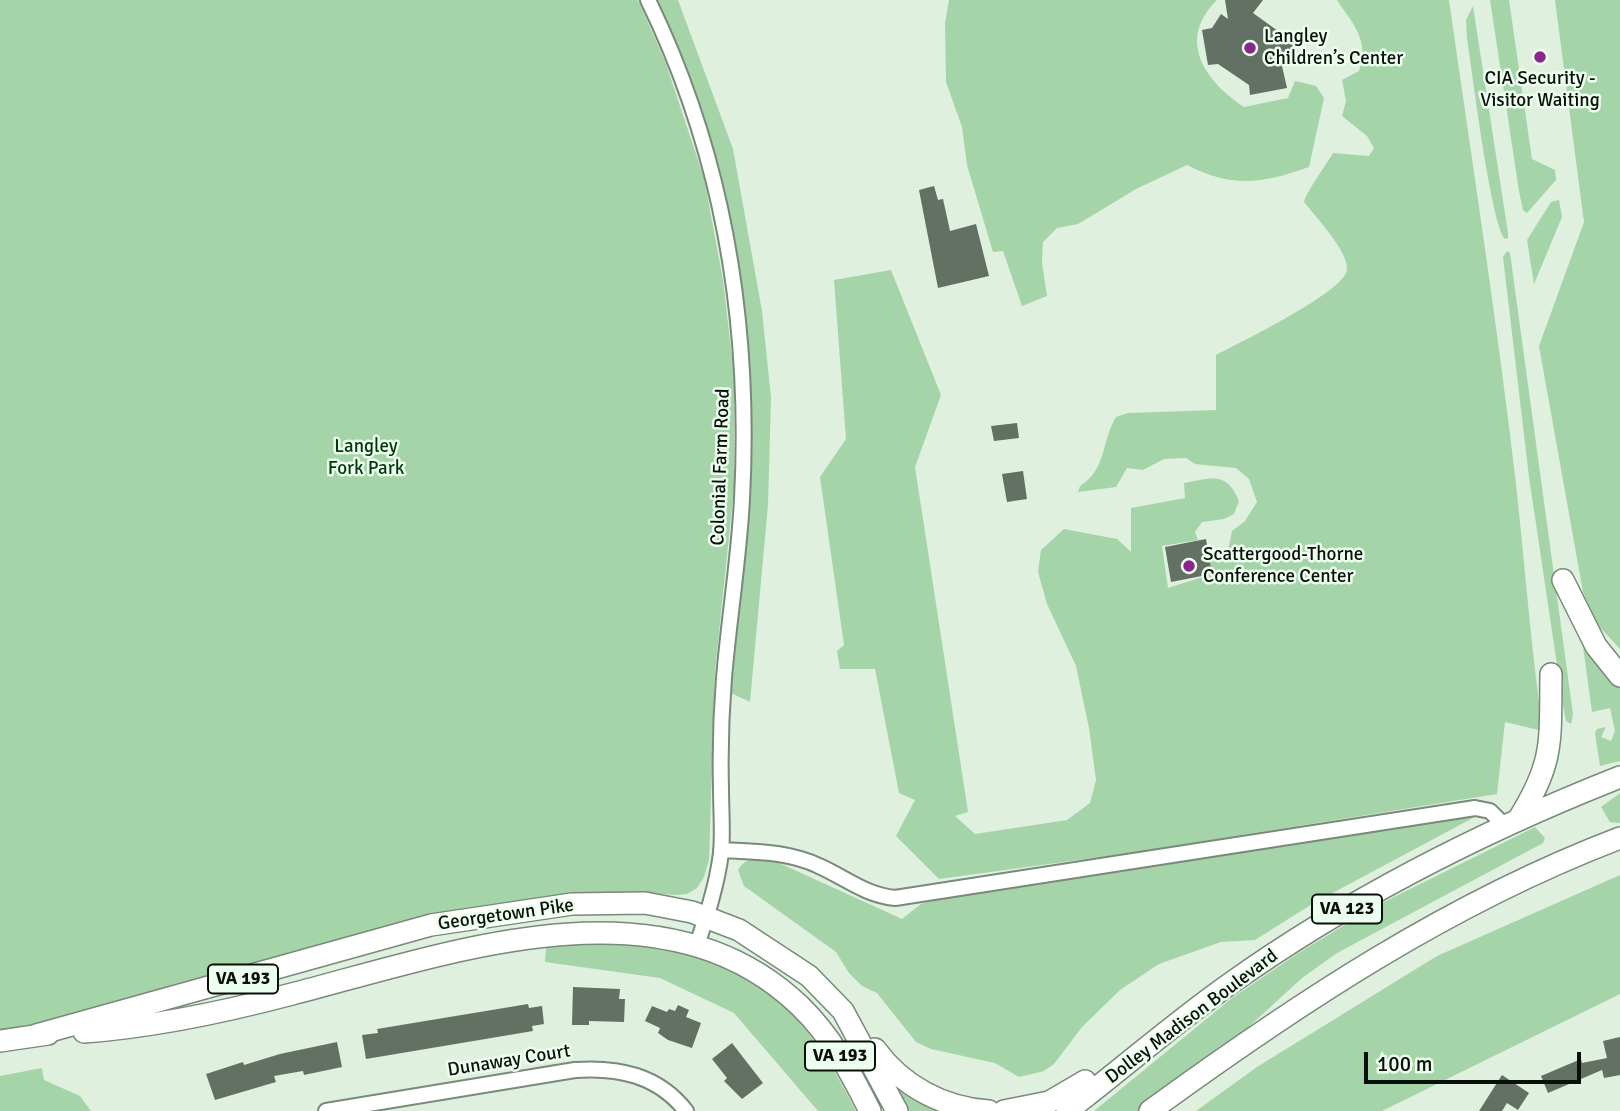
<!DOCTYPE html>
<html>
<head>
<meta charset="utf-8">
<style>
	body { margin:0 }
	#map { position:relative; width:1620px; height:1111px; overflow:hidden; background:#dff0df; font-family:Signika,sans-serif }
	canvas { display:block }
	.scale { position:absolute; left:1364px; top:1052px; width:217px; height:32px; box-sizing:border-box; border:4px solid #0a0f0a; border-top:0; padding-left:9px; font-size:21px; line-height:24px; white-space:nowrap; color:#0a0f0a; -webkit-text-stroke:5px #ecfeed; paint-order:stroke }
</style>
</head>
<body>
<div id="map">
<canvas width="1620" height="1111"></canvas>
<div class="scale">100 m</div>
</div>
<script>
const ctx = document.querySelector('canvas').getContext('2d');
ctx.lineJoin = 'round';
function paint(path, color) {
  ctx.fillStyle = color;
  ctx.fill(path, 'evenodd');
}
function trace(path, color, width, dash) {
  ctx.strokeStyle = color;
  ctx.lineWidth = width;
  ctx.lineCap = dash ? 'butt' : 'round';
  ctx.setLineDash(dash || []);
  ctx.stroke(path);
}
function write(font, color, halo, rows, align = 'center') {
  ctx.font = font + ' Signika,sans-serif';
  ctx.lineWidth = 5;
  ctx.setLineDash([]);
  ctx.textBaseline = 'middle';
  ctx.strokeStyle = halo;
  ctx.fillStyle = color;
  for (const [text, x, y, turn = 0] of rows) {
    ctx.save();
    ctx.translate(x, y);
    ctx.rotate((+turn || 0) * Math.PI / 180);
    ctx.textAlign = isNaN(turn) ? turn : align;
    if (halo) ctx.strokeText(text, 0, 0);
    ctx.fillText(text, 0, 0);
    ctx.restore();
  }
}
const green = new Path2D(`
	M 0,0 L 638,0 L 665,61 L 704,178 L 723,280 L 734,375 L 734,488 L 715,671 L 709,860 L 704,877 L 697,888 L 687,894 L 675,895 C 477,882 298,963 110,1011 C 74,1020 36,1024 0,1031 Z
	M 655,0 L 678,0 L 733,149 L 762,311 L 771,397 L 768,505 L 750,702 L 731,693 C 739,607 752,520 752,433 C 751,279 717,140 655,0 Z
	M 949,0 L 1217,0 C 1176,40 1205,81 1244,107 L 1288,98 L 1295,81 L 1316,86 L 1324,98 L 1309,167 C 1262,184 1232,188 1187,165 L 1136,189 L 1078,224 L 1057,228 L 1043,242 L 1042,263 L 1047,296 L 1022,306 L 1003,251 L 993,252 L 967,165 L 962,127 L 946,82 L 945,23 Z
	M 1337,0 L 1449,0 C 1472,161 1497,322 1516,484 C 1525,566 1531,649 1543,731 L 1505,722 L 1497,794 L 1137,852 L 939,879 L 896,836 L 915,800 L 899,793 L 875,669 L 840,669 L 837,651 L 844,645 L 820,477 L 846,439 L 834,280 L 891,270 L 941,395 L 915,467 L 968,812 L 955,816 L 975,834 L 1067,820 L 1090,803 L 1096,780 L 1089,728 L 1076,666 L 1047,604 L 1038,572 L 1041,550 L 1064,529 L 1117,539 L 1131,552 L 1131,508 L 1185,498 L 1184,483 C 1212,478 1227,471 1239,501 L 1234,514 L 1224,519 L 1202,522 L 1195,532 L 1198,540 L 1162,546 L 1168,588 L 1212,574 L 1209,559 L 1226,560 L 1232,531 L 1245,521 L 1257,502 L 1249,479 L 1236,468 L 1195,464 L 1186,458 L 1164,459 L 1143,470 L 1127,468 L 1116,487 L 1078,492 L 1080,486 C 1107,469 1101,442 1116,417 L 1128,413 L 1216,410 L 1216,355 C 1239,343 1344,292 1347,270 C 1349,252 1315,216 1304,202 C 1305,194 1328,162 1333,153 L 1369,156 L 1374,148 L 1367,136 L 1342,116 L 1346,101 L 1342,80 L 1359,71 C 1370,41 1353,24 1337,0 Z
	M 1490,0 L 1509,0 L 1532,159 L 1555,170 L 1556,180 L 1527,213 L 1523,210 L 1519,191 Z
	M 1555,0 L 1620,0 L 1620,649 L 1597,624 L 1583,592 L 1539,346 L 1584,222 Z
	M 1473,6 L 1508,233 L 1508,238 L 1505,239 C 1491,225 1472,70 1467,39 L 1466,20 Z
	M 1559,200 L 1562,217 L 1534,284 L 1527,240 L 1551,202 Z
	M 1507,251 L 1510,253 L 1573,714 L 1571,724 L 1566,721 L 1563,705 L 1529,477 L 1503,257 Z
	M 1581,632 L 1620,685 L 1620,761 L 1600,766 L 1595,733 L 1597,729 L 1606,727 L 1601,737 L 1611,741 L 1615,731 L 1610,708 L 1592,712 Z
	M 1620,793 L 1620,823 L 1610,822 L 1601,807 Z
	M 1484,812 L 1312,904 L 1255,940 L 1221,942 L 1159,964 L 1120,990 L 1082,1027 L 1054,1064 L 1044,1071 L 1019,1077 L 995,1063 L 931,1049 L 916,1042 L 877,993 L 862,986 L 849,973 L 836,952 L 744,886 L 738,870 C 748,854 761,859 777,862 L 902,919 L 921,904 L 953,894 Z
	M 1535,827 L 1545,838 L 1543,843 L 1337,953 L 1302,978 L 1231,1043 L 1138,1111 L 1094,1111 L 1232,998 L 1297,954 L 1374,907 Z
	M 1620,875 L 1620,994 L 1382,1111 L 1196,1111 L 1257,1067 L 1437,956 Z
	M 620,940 C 639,942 660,942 678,947 C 770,972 815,1030 856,1111 L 818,1111 L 734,1013 L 660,978 L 545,962 L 546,948 L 560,943 Z
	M 878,1062 L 951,1111 L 902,1111 Z
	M 42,1068 L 44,1080 L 80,1096 L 91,1111 L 0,1111 L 0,1076 Z`);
const building = new Path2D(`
	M 1225,0 L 1263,0 L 1253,13 L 1296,44 L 1282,66 L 1287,88 L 1250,95 L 1249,85 L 1218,64 L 1208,65 L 1202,30 L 1212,28 L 1221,14 L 1228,19 Z
	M 934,186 L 938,200 L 943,199 L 950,231 L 976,224 L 989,276 L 938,288 L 919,190 Z
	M 1017,423 L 1019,438 L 994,441 L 991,426 Z
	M 1023,471 L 1027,499 L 1007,502 L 1002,474 Z
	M 1206,539 L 1212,574 L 1171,582 L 1165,547 Z
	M 573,987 L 620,989 L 619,999 L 625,999 L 624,1022 L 589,1021 L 589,1025 L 572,1025 Z
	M 528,1004 L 529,1008 L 542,1006 L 544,1024 L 532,1026 L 533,1031 L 366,1059 L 362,1035 L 378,1033 L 377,1029 Z
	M 678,1005 L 689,1010 L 686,1017 L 701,1023 L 692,1048 L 668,1040 L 658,1033 L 660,1028 L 645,1021 L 652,1006 L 667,1012 L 669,1009 L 675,1011 Z
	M 1620,1037 L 1620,1075 L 1604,1078 L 1602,1070 L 1548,1093 L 1541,1076 L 1581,1059 L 1582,1063 L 1607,1058 L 1603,1041 Z
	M 337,1042 L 342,1067 L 304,1075 L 303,1071 L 274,1076 L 276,1082 L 215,1100 L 206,1074 L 243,1062 L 244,1065 L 280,1054 Z
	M 732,1043 L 763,1083 L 742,1099 L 724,1081 L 727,1078 L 712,1059 Z
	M 1502,1075 L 1529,1093 L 1518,1110 L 1507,1103 L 1502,1111 L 1479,1111 Z`);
const street = new Path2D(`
	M 648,0 C 724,156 751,327 742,499 C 739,559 729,618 724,678 C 721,715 720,752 721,789 C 721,810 723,832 721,853 C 717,885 707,915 697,945
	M 721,850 C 755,852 788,851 819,866 C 846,878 865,895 895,898 L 1475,808 L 1490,811 L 1505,826
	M 326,1111 L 575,1070 C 618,1067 658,1075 686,1111`);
const primary = new Path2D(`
	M 1563,580 L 1596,646 L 1620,676
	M 1518,820 C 1555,761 1550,741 1551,674
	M 84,1032 C 153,1027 224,1012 292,994 C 451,953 663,874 800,1006 C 831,1036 851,1073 870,1111
	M 36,1035 L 431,925 L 572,904 L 645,903 L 692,912 L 739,930 L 809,976 L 843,1011 L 897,1111
	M 0,1041 L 48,1034
	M 875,1049 C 902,1086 943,1108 989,1111
	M 1004,1111 L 1049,1102 L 1085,1081
	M 1067,1111 C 1122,1069 1174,1023 1231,983 C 1351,898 1483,831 1620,777
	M 1150,1111 C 1297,1004 1449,903 1620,838`);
const markers = [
	[1250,48,7,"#8a268e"],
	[1540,57,7,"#8a268e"],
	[1189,566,7,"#8a268e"]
];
const shields = [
	[1347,909,70],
	[243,979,70],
	[840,1056,70]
];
const shieldNames = [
	["VA 123",1347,909],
	["VA 193",243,979],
	["VA 193",840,1056]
];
const poiNames = [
	["Langley",1264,37],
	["Children’s Center",1264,59],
	["CIA Security -",1540,79,"center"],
	["Visitor Waiting",1540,101,"center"],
	["Scattergood-Thorne",1203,555],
	["Conference Center",1203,577]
];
const parkNames = [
	["Langley",366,447],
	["Fork Park",366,469]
];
const streetNames = [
	["Colonial Farm Road",721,467,-88],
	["Georgetown Pike",506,915,-8],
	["Dolley Madison Boulevard",1192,1017,-37],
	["Dunaway Court",509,1061,-9]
];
paint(green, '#a5d4a8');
paint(building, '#627163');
trace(street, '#79897a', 18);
trace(primary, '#79897a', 24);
trace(street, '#fff', 14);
trace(primary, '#fff', 21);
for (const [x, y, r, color] of markers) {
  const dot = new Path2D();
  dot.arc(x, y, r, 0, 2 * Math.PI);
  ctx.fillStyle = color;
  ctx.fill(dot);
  trace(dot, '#ecfeed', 2.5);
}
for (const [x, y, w] of shields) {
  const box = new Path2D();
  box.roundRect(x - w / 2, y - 14.5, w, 29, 5);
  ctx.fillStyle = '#ecfeed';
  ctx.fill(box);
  trace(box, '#0a0f0a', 2);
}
write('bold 18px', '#0a0f0a', null, shieldNames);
write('19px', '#0a0f0a', '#ecfeed', poiNames, 'left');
write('19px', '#00370c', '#ecfeed', parkNames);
write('19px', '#0a0f0a', '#ecfeed', streetNames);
</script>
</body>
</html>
